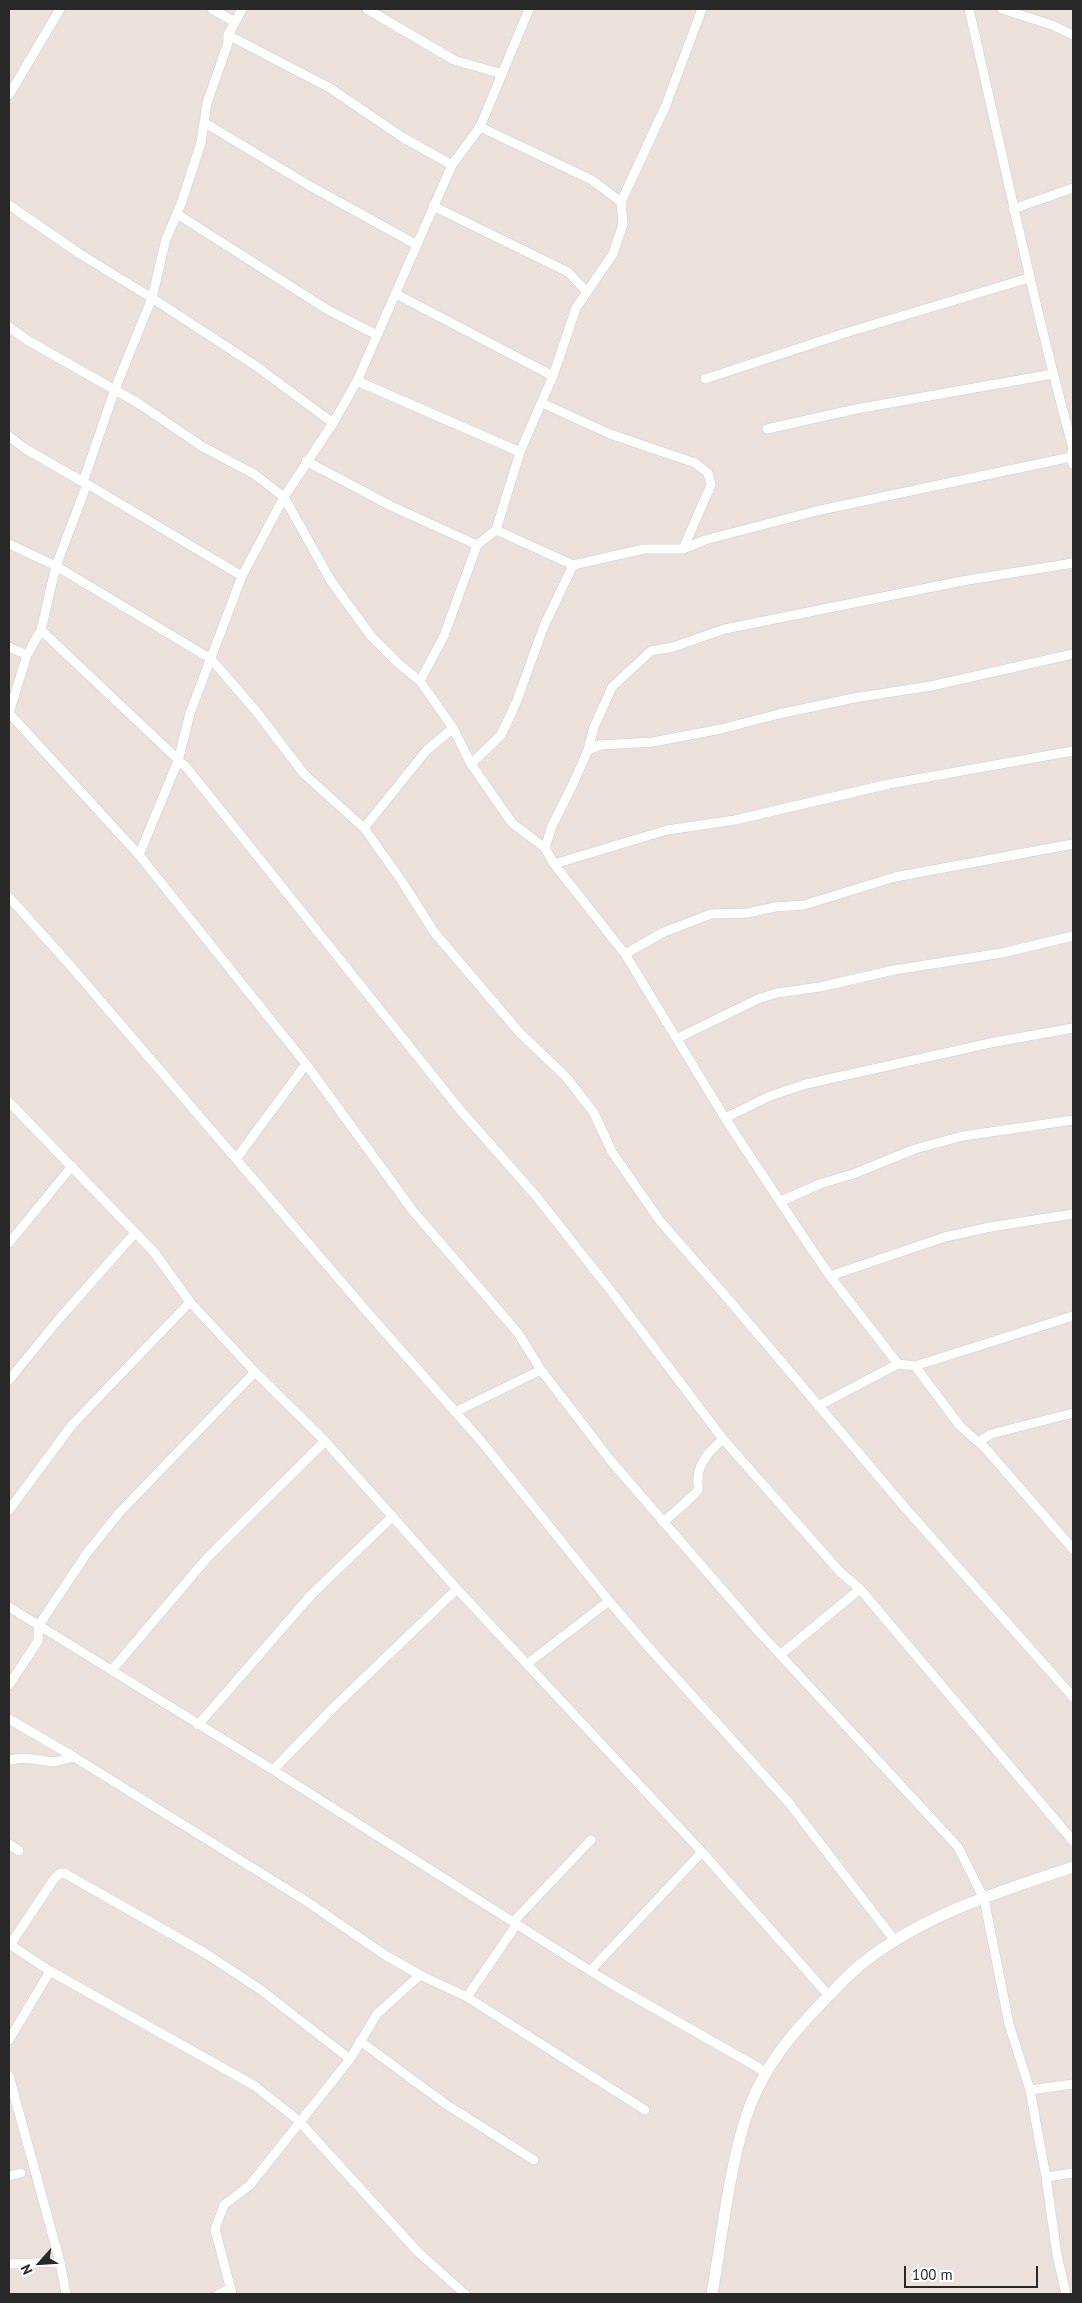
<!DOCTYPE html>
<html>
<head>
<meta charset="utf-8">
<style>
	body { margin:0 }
	#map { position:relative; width:1082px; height:2303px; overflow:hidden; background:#ebe0da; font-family:"PT Sans",sans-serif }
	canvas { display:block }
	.frame { position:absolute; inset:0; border:10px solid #282828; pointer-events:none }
	.north { position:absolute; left:15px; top:2238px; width:50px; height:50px; -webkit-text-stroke:4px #fff; paint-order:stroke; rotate:244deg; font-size:14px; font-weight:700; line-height:20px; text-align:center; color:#282828 }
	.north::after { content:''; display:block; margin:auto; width:18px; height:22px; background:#282828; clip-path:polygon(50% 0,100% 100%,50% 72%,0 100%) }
	.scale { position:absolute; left:904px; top:2266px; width:134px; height:22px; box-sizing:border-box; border:2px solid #282828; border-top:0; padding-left:6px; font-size:15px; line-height:18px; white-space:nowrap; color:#282828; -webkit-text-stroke:4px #fff; paint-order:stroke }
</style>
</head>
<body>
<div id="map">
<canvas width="1082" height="2303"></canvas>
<div class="frame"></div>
<div class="north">N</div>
<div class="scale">100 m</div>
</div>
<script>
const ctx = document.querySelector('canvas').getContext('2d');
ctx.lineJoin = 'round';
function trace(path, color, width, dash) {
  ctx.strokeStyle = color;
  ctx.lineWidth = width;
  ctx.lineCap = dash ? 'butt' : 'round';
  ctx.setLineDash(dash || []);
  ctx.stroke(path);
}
const minor = new Path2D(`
	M 212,9 L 235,22
	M 242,9 L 228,35 L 228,43 L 207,103 L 201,143 L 181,204 L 166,239 L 152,298 L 256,366 L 333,423 L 357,381 L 452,165 L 480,127 L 529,9
	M 367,9 L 454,60 L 502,74
	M 969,9 C 1003,156 1033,303 1073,448 L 1071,457 L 1073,464
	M 1002,9 L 1052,25 L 1073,35
	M 228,35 L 330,88 L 402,137 L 452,165
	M 9,95 L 60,9
	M 205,123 L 310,186 L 417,245
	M 621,202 L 666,105 L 702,9
	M 9,205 L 80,254 L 152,298 L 115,389 L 83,482 L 87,484 L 56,566 L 41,630 L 27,655 L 9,713
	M 433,206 L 568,272 L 587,292
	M 1013,209 L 1073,188
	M 177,214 L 328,310 L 377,335
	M 396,294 L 553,376
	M 9,327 L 27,340 L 138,403 L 203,447 L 254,474 L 284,497 L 331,581 L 371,636 L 399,664 L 420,681 L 453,728 L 471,764 L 512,823 L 545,848 L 554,864 L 625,954 L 725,1118 L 804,1238 L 830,1276 L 898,1364 L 915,1366 L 960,1426 L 986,1449 L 1073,1549
	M 705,379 L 845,333 L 1029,278
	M 357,381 L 520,452
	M 542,403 L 610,434 L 695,463 L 708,473 L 711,485 L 683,549
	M 767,429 L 856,409 L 1053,374
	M 9,436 L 24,448 L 83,482
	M 306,461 L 391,506 L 477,545 L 496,530 L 520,452 L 553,376 L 576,308 L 613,254 L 623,224 L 621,202 L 592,180 L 480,127
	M 87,484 L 242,576
	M 9,544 L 56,566 L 211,659 L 256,711 L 304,774 L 364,828 L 401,880 L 434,932 L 519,1032 L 567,1078 L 594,1113 L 612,1152 L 660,1221 L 729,1300 L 907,1510 L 1073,1697
	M 573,565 L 644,549 L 683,549 L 705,540 L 816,511 L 1071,457
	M 41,630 L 187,768 L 461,1111 L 536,1196 L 611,1291 L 723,1439 L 840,1572 L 860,1589 L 1073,1841
	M 9,647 L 27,655
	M 420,681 L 444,636 L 477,545
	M 9,713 L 139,855 L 306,1064 L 413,1211 L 518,1333 L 541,1370 L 611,1461 L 759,1632 L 958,1847 L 984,1899 L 1009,2024 L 1030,2090 L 1046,2177 L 1057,2255 L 1066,2294
	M 588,750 L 600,745 L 653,742 L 721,729 L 779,714 L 854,698 L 931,686 L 1073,654
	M 471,764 L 501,735 L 516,703 L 544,626 L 573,565 L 496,530
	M 364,828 L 426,751 L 453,728
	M 545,848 L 552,826 L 573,784 L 588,750 L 594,727 L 612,687 L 651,651 L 673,647 L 725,629 L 962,581 L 1073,563
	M 139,855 L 178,761 L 190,713 L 242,576 L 284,497 L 333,423
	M 554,864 L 667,830 L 735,820 L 889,784 L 1073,751
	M 9,897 L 75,971 L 368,1313 L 481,1441 L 609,1601 L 651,1650 L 789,1803 L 895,1941 L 891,1944
	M 625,954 L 664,932 L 711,914 L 748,913 L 775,907 L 804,905 L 895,877 L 1073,844
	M 678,1038 L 758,999 L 777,993 L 820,987 L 894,970 L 1002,953 L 1073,936
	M 9,1102 L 154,1252 L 190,1302 L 255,1372 L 325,1441 L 457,1589 L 702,1852 L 829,1996
	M 725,1118 L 770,1096 L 806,1084 L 995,1042 L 1073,1028
	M 236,1159 L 306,1064
	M 781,1201 L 820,1184 L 853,1174 L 915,1149 L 963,1136 L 1073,1120
	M 9,1243 L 72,1166
	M 830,1276 L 945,1237 L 990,1227 L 1073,1214
	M 915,1366 L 1073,1316
	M 9,1380 L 58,1320 L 135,1233
	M 818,1406 L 898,1364
	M 455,1412 L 541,1370
	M 979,1442 L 991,1434 L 1073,1413
	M 9,1510 L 72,1425 L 190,1302
	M 663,1522 C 668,1518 697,1493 698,1490 C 699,1486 697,1482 698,1478 C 699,1461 711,1450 723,1439
	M 9,1607 L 273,1770 L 608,1982 L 766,2072
	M 780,1655 L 860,1589
	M 527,1664 L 609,1601
	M 112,1670 L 207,1558 L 325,1441
	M 9,1685 L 38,1641 L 39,1625 L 87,1553 L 119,1513 L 255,1372
	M 9,1719 L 74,1757 L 306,1901 L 385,1955 L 420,1975 L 467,1997 L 645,2110
	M 198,1725 L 312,1594 L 393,1516
	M 9,1760 L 24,1758 L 54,1762 L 74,1757
	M 273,1770 L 336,1705 L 457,1589
	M 9,1844 L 19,1851
	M 513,1922 L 591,1840
	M 9,1944 L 50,1971 L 255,2086 L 299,2121 L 418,2252 L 465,2294
	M 10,1945 L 54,1879 L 59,1874 L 64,1873 L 205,1953 L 261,1990 L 350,2059
	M 590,1971 L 702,1852
	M 467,1997 L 516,1925
	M 9,2040 L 50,1971
	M 360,2041 L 447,2105 L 534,2160
	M 9,2076 L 60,2262 L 66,2294
	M 1030,2090 L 1073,2084
	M 9,2176 L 21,2173
	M 1046,2177 L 1073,2173
	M 9,2264 L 60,2262
	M 219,2294 L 231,2289
	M 232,2294 L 215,2229 L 224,2205 L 250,2185 L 350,2059 L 377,2014 L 420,1975`);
const tertiary = new Path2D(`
	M 712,2294 C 722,2237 728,2176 745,2120 C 759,2076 782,2045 813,2012 C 828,1997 848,1974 864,1962 C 924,1915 1002,1890 1073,1867`);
trace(minor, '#c8cfda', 10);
trace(tertiary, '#c8cfda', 12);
trace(minor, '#fff', 9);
trace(tertiary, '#fff', 11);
</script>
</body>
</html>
